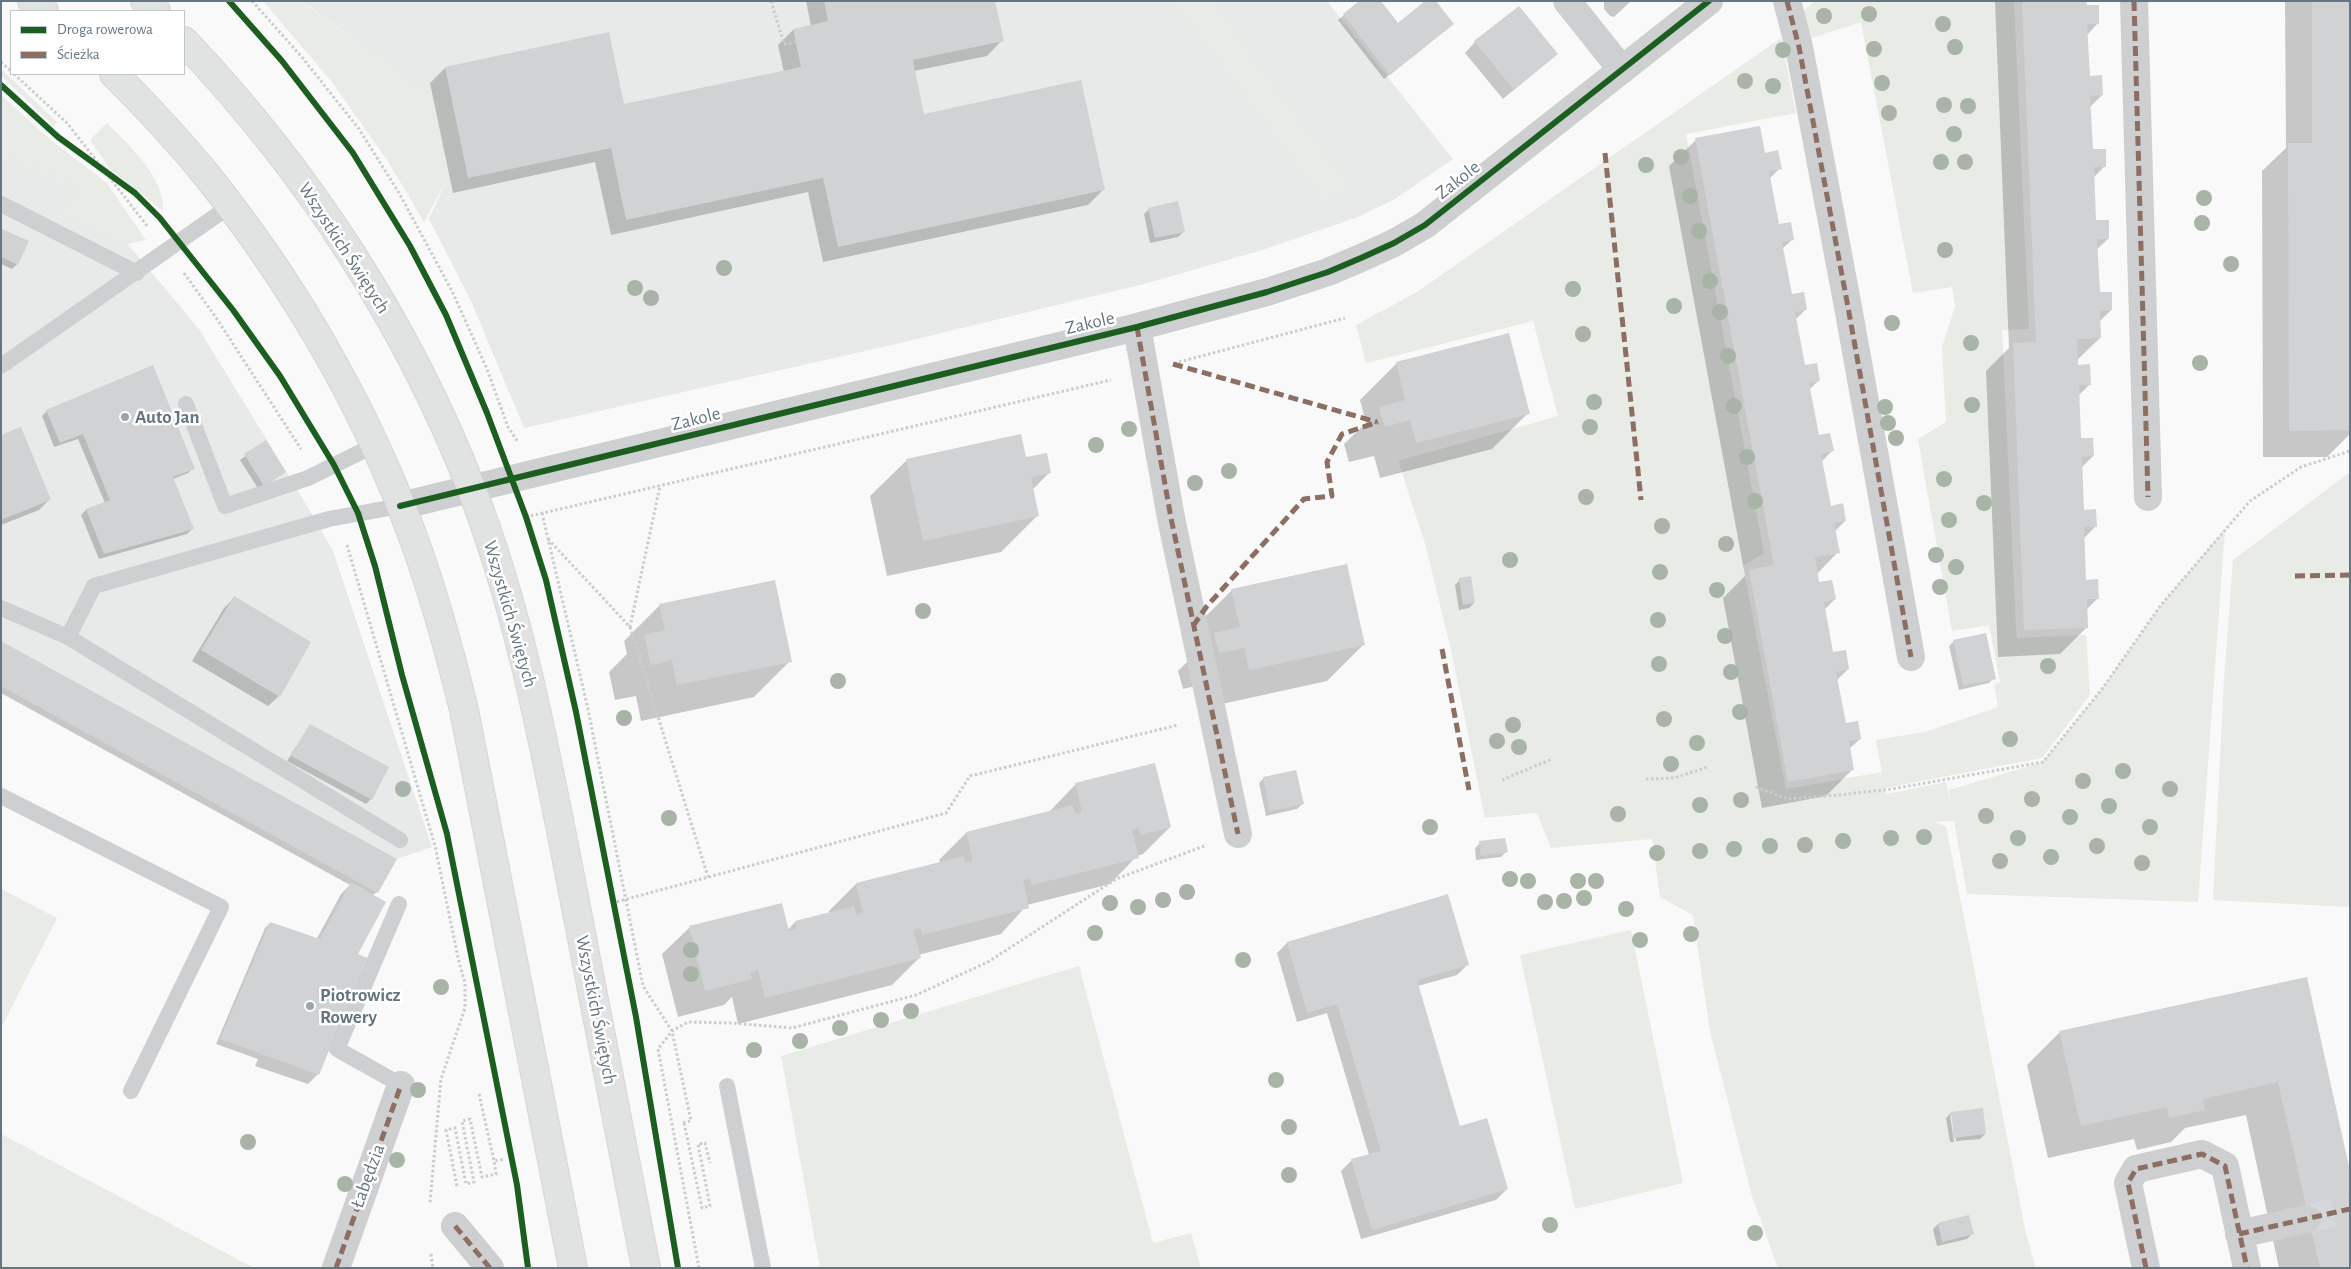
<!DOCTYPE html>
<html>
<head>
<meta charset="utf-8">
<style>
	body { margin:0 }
	#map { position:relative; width:2351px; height:1269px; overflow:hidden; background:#f9f9f9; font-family:"Alegreya Sans",sans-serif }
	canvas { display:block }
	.frame { position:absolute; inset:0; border:2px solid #657683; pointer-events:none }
	.legend { position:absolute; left:10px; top:10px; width:175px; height:65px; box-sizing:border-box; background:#fff; border:1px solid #c1c8cd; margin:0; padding:6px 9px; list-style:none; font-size:15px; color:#657683 }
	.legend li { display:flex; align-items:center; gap:10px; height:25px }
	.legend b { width:25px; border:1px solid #c1c8cd }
</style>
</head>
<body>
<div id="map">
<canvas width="2351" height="1269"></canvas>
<div class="frame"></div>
<ul class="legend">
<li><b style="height:6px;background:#1b5e20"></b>Droga rowerowa</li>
<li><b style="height:6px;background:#8d6e63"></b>Ścieżka</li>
</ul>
</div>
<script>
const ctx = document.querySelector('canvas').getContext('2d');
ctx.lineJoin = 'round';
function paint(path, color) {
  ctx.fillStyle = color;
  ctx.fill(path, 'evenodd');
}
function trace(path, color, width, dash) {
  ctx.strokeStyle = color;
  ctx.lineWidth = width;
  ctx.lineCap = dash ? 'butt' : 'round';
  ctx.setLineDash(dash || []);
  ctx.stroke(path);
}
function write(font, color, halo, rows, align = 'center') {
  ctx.font = font + ' "Alegreya Sans",sans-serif';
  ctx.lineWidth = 5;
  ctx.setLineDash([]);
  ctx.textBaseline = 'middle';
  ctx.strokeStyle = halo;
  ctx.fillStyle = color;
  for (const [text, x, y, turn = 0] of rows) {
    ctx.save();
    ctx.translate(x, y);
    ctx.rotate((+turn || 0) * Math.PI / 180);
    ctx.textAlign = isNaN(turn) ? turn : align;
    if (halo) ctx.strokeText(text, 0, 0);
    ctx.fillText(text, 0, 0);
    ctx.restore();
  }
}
const built = new Path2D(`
	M 302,1 L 1327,1 L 1453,159 L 1395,199 L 1358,217 L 1262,250 L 1148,283 L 896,344 L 524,428 L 471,301 L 429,219 L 460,150 L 451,110 Z
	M 1,123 L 74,180 L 199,329 L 306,504 L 333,551 L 432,847 L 397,859 L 1,661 Z`);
const green = new Path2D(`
	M 263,1 L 301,1 L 454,111 L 462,151 L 424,222 L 387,160 L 332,82 Z
	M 1174,1 L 1212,1 L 1349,186 L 1325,204 Z
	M 1815,1 L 2014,1 L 2029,329 L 2002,330 L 2016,629 L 2017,638 L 2086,635 L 2090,695 L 2042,758 L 1885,788 L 1886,794 L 1946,782 L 1951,804 L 1949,790 L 2043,762 L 2102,689 L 2161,605 L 2225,529 L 2198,902 L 1967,894 L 1954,821 L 1934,822 L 1946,826 L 2026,1234 L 2036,1268 L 1778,1268 L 1752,1196 L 1710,1031 L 1693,915 L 1660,897 L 1652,839 L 1551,848 L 1537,813 L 1485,818 L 1451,650 L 1425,543 L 1398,461 L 1558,416 L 1533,321 L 1366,363 L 1356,325 L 1417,292 L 1781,38 L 1796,113 L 1686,134 L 1764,553 L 1743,566 L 1786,789 L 1882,772 L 1876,740 L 1925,732 L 1998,707 L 1994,684 L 2000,682 L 1989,625 L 1952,631 L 1918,439 L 1946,422 L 1942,347 L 1955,307 L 1952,287 L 1913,293 L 1861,22 L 1803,41 L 1797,16 Z
	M 1,69 L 57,122 L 54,126 L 1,76 Z
	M 1,95 L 52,141 L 106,182 L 146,240 L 123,245 L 54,211 L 57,206 L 77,199 L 71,182 L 58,186 L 53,174 L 40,178 L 36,165 L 21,170 L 17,156 L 3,161 Z
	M 107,123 C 130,147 164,175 163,211 L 110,169 L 90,140 Z
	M 2350,472 L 2350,907 L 2213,900 L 2224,680 L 2233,560 Z
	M 1,889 L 57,918 L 1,1028 Z
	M 1631,930 L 1683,1183 L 1575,1209 L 1520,955 Z
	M 1079,966 L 1153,1243 L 1191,1233 L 1201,1268 L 820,1268 L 781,1056 Z
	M 1,1134 L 254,1268 L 1,1268 Z`);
const shadow = new Path2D(`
	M 806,1 L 994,1 L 1002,40 L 987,56 L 914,71 L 923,115 L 1103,190 L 1088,205 L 823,262 L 808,192 L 611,235 L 595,162 L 453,193 L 430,83 L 445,68 L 623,106 L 784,72 L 778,45 L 793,30 L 811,26 Z
	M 1361,1 L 1398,25 L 1447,29 L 1384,79 L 1338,20 Z
	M 1604,1 L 1631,1 L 1614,17 L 1610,16 L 1604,9 Z
	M 1995,1 L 2085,1 L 2085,6 L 2098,23 L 2087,35 L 2088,77 L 2102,95 L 2090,107 L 2092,151 L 2105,166 L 2093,178 L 2095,222 L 2108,239 L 2096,250 L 2098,293 L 2111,310 L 2099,322 L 2100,338 L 2076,361 L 2077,366 L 2090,384 L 2078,396 L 2080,439 L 2093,456 L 2081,468 L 2083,511 L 2096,526 L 2083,539 L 2085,581 L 2098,598 L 2086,610 L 2087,627 L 2060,654 L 1998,657 L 1986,371 L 2009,348 Z
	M 2285,1 L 2350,1 L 2350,434 L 2327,457 L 2263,457 L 2262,171 L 2286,148 Z
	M 1475,42 L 1556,54 L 1503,99 L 1465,53 Z
	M 1696,140 L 1764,154 L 1780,168 L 1769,179 L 1778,225 L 1793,239 L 1782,249 L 1791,295 L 1806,309 L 1795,320 L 1804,366 L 1819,380 L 1809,390 L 1818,437 L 1832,451 L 1821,462 L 1830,507 L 1845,521 L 1834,532 L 1838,552 L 1817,574 L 1818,584 L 1835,599 L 1824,610 L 1832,654 L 1848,669 L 1837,680 L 1845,725 L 1860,739 L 1849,749 L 1853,769 L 1826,796 L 1762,808 L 1723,598 L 1745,576 L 1669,166 Z
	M 1149,209 L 1183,232 L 1178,237 L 1150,243 L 1144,214 Z
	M 2,230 L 17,264 L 12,269 L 1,264 Z
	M 1508,334 L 1528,413 L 1492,449 L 1380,478 L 1374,456 L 1349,462 L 1344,444 L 1366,423 L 1360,400 L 1396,364 Z
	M 47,411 L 193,468 L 188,473 L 173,479 L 192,529 L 187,534 L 99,559 L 81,515 L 86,510 L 105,503 L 78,439 L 54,447 L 42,416 Z
	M 1,437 L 49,500 L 39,510 L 1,525 Z
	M 266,441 L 285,472 L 259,490 L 240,460 Z
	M 907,460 L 1050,472 L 1032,490 L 1037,516 L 1001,552 L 887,576 L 870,496 Z
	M 1460,580 L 1474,603 L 1469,608 L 1459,610 L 1455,585 Z
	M 1232,590 L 1363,645 L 1327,681 L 1213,706 L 1209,683 L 1183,689 L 1178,671 L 1201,648 L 1196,626 Z
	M 234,598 L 279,696 L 268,706 L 192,661 L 224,608 Z
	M 660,605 L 790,661 L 754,697 L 641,721 L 636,696 L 615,700 L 609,672 L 627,654 L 624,641 Z
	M 1954,641 L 1994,678 L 1989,683 L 1959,690 L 1949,646 Z
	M 1,643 L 377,892 L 373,895 L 318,1074 L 308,1084 L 255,1066 L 258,1059 L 216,1044 L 265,928 L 270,923 L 316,940 L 341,894 L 350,885 L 1,693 Z
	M 310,725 L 371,799 L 366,804 L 287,761 Z
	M 1264,778 L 1302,804 L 1297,809 L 1266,816 L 1259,783 Z
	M 1076,784 L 1170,827 L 1143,854 L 1137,856 L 1110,884 L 1027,905 L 1001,934 L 918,955 L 919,958 L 892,985 L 738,1024 L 732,997 L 724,1005 L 678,1017 L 662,954 L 689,928 L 781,904 L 788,930 L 795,922 L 830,914 L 829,911 L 856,884 L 940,863 L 939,860 L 966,833 L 1049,812 Z
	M 1480,843 L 1506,852 L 1501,857 L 1476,860 L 1475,848 Z
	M 1287,943 L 1468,964 L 1457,975 L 1418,986 L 1459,1128 L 1507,1189 L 1496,1200 L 1361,1239 L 1341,1171 L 1352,1160 L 1369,1155 L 1327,1013 L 1297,1022 L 1277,953 Z
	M 2306,978 L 2350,1268 L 2279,1268 L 2246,1115 L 2185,1128 L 2171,1142 L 2137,1150 L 2134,1139 L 2048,1158 L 2027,1065 L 2060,1032 Z
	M 1951,1113 L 1985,1134 L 1980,1139 L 1956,1141 L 1953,1115 L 1950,1115 L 1954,1142 L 1950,1142 L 1946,1118 Z
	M 1938,1224 L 1972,1234 L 1967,1239 L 1937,1246 L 1933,1229 Z`);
const building = new Path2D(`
	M 824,1 L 995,1 L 1004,41 L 913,60 L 924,114 L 1081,80 L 1105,190 L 838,247 L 823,178 L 626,220 L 611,148 L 468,178 L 445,67 L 609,32 L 624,104 L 801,67 L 793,29 L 828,21 Z
	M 1359,1 L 1381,1 L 1398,23 L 1425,1 L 1436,1 L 1454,24 L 1390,75 L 1343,14 Z
	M 2022,1 L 2086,1 L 2087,5 L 2099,5 L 2099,24 L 2087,24 L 2090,76 L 2102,75 L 2103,95 L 2090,96 L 2093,149 L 2106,149 L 2106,167 L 2094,167 L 2096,220 L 2109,220 L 2109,239 L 2097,239 L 2100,292 L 2112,292 L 2112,310 L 2100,311 L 2101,338 L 2077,339 L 2078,365 L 2090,364 L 2091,385 L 2079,385 L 2081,438 L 2093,438 L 2094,456 L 2082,457 L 2084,510 L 2096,509 L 2097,527 L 2084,527 L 2086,580 L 2098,579 L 2099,599 L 2087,599 L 2088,628 L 2024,630 L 2013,343 L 2036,342 Z
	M 2312,1 L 2350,1 L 2350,430 L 2289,431 L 2288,143 L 2312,143 Z
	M 1519,6 L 1558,54 L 1514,90 L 1474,41 Z
	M 1760,126 L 1765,153 L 1778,150 L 1782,169 L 1769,171 L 1779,224 L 1791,222 L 1794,240 L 1782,242 L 1792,294 L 1804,292 L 1807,310 L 1795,312 L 1805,365 L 1817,363 L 1820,381 L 1809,383 L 1819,435 L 1830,433 L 1834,451 L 1821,454 L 1831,506 L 1843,503 L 1846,521 L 1834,523 L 1840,553 L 1815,557 L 1819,582 L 1832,580 L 1836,599 L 1824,602 L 1833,652 L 1846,650 L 1849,669 L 1836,672 L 1846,723 L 1858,721 L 1861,739 L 1849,741 L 1854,770 L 1788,782 L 1749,570 L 1774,565 L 1695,138 Z
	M 1178,201 L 1185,232 L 1155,238 L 1148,208 Z
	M 2,229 L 29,241 L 18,265 L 1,257 Z
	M 1509,333 L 1530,414 L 1416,443 L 1410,420 L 1385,427 L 1379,407 L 1405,400 L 1396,362 Z
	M 153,365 L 195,469 L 173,477 L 194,529 L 104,554 L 86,509 L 110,500 L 83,434 L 60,443 L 46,410 Z
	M 21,427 L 51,500 L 1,520 L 1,435 Z
	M 1021,434 L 1026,457 L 1047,453 L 1051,473 L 1031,477 L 1039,516 L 923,541 L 906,459 Z
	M 266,440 L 286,472 L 264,486 L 244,454 Z
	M 1347,564 L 1365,645 L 1249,670 L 1244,648 L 1219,653 L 1214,633 L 1240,627 L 1231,589 Z
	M 1471,576 L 1475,603 L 1463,605 L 1459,578 Z
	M 775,580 L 792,662 L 677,685 L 672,660 L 651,665 L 644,635 L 665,630 L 659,604 Z
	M 234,596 L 311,642 L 280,697 L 201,650 Z
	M 1986,633 L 1996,679 L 1963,686 L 1953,640 Z
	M 1,641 L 397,859 L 378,893 L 1,686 Z
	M 310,724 L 389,767 L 372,800 L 291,756 Z
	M 1155,763 L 1171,827 L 1141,835 L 1138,828 L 1132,830 L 1139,858 L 1032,885 L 1030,878 L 1023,880 L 1029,908 L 922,935 L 920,928 L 913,930 L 921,958 L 765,998 L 758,970 L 750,972 L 752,979 L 705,991 L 689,926 L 782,903 L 789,931 L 796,929 L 795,921 L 854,906 L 856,915 L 863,913 L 856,883 L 964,856 L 965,863 L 973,861 L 966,832 L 1073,805 L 1075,814 L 1082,812 L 1075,783 Z
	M 1296,770 L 1304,804 L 1270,811 L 1263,777 Z
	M 1505,838 L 1508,852 L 1481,856 L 1479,841 Z
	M 351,882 L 386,902 L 358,954 L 367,958 L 319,1075 L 220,1039 L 270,922 L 320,939 Z
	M 1448,894 L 1469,965 L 1417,980 L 1460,1126 L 1487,1118 L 1508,1189 L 1372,1230 L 1351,1159 L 1381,1151 L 1337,1004 L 1307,1013 L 1287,942 Z
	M 2307,977 L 2350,1171 L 2350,1268 L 2320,1268 L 2278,1082 L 2203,1099 L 2205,1110 L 2169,1118 L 2167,1107 L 2081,1126 L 2059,1031 Z
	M 1983,1108 L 1986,1134 L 1954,1138 L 1951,1112 Z
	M 1969,1215 L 1974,1234 L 1942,1242 L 1938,1223 Z`);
const streetTunnel = new Path2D(`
	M 2307,1219 L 2350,1209`);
const path = new Path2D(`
	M 252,1 L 301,56 L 359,129 L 399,193 L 452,291 L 487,369 L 508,427 L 518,442
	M 771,1 L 784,44 L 796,42
	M 1,62 L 11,71
	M 14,74 L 67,123 L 148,227
	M 184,273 L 217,319 L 301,449
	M 1179,362 L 1345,318
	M 542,513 L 588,709 L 643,986 L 672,1031 L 691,1121 L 681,1123
	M 526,517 L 1111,380
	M 548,539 L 630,627 L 660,486
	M 347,545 L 435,846 L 459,962 L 465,983 L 465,1008 L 441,1079 L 430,1203
	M 630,627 L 708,877
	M 1646,779 L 1674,778 L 1708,767
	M 1502,780 L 1552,759
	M 1756,787 L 1788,799 L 1839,795 L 1892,789 L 2043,762 L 2102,689 L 2161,605 L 2250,501 L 2301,467 L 2350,451
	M 612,903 L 946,813 L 970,776 L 1178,725
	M 479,1094 L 494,1161 L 505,1159
	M 684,1123 L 702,1208 L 710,1206 L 698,1144 L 705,1143 L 710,1163
	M 457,1186 L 446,1130 L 455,1128 L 466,1184 L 474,1182 L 462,1121 L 470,1119 L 482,1177 L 496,1174 L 494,1161
	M 431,1254 L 433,1268
	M 699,1268 L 658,1049 L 672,1031 L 688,1022 L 732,1023 L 792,1028 L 916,995 L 988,962 L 1116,879 L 1207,845`);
const lane = new Path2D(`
	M 1,204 L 137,273
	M 1,366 L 230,206
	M 186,404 L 225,506 L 308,478 L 375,445
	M 1,608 L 68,637
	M 1,796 L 221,907 L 131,1091
	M 400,840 L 68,637 L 94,586 L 329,519 L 400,506
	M 399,904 L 337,1049 L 401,1085
	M 727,1086 L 763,1268`);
const street = new Path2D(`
	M 1567,1 L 1622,70
	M 1787,1 L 1799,47 L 1848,307 L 1911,657
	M 2134,1 L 2148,497
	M 1137,327 L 1171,518 L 1238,834
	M 400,506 L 1137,327 L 1267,292 L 1328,272 L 1361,258 L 1394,243 L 1425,225 L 1709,1
	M 455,1226 L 490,1268
	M 2239,1234 L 2307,1219
	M 336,1268 L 401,1085
	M 2146,1268 L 2128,1183 L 2136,1169 L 2202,1154 L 2225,1166 L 2247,1268`);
const secondary = new Path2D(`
	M 32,1 L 44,11
	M 145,1 L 156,11
	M 184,41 C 307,170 407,323 472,490 C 519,611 543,739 568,866 C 594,1000 620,1134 646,1268
	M 114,74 C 147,107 179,141 208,177 C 292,282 363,403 410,529 C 433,589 449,649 464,710 L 573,1268`);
const quiet = new Path2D(`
	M 1787,1 L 1799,47 L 1848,307 L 1911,657
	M 2134,1 L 2148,497
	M 1605,153 L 1641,500
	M 1137,327 L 1171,518 L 1238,834
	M 1173,364 L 1377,422
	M 2295,576 L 2350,575
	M 1193,626 L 1207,606 L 1304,499 L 1332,496 L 1327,462 L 1342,434 L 1378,422
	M 1442,649 L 1469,790
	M 455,1226 L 490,1268
	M 2239,1234 L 2350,1209
	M 336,1268 L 401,1085
	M 2146,1268 L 2128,1183 L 2136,1169 L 2202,1154 L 2225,1166 L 2247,1268`);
const cycleway = new Path2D(`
	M 229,1 L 282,61 L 353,153 L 410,246 L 446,315 L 487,413 L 526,517 L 546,580 L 576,712 L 636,1017 L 678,1268
	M 1,85 L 58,137 L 135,193 L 160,218 L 233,310 L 280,376 L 334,465 L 358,513 L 375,566 L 402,675 L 447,834 L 517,1185 L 528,1268
	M 400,506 L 1137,327 L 1267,292 L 1328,272 L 1361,258 L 1394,243 L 1425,225 L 1709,1`);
const trees = [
	[1869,14],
	[1824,16],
	[1943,24],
	[1955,47],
	[1874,49],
	[1783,50],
	[1745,81],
	[1882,83],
	[1773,86],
	[1944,105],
	[1968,106],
	[1889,113],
	[1954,134],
	[1681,157],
	[1941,162],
	[1965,162],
	[1646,165],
	[1690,196],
	[2204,198],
	[2202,223],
	[1699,231],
	[1945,250],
	[2231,264],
	[724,268],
	[1710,281],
	[635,288],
	[1573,289],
	[651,298],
	[1674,306],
	[1720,312],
	[1892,323],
	[1583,334],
	[1971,343],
	[1728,356],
	[2200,363],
	[1594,402],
	[1972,405],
	[1734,406],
	[1885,407],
	[1888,423],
	[1590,427],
	[1129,429],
	[1896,438],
	[1096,445],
	[1747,457],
	[1229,471],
	[1944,479],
	[1195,483],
	[1586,497],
	[1755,501],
	[1984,503],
	[1949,520],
	[1662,526],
	[1726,544],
	[1936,555],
	[1510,560],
	[1956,567],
	[1660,572],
	[1940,587],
	[1717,590],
	[923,611],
	[1658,620],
	[1725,636],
	[1659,664],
	[2048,666],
	[1731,672],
	[838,681],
	[1740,712],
	[624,718],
	[1664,719],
	[1513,725],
	[2010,739],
	[1497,741],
	[1697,743],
	[1519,747],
	[1671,764],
	[2123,771],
	[2083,781],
	[403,789],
	[2170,789],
	[2032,799],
	[1741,800],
	[1700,805],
	[2109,806],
	[1618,814],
	[1986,816],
	[2070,817],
	[669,818],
	[1430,827],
	[2150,827],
	[1924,837],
	[1891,838],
	[2018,838],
	[1843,841],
	[1805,845],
	[1770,846],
	[2097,846],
	[1734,849],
	[1700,851],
	[1657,853],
	[2051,857],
	[2000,861],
	[2142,863],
	[1510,879],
	[1528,881],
	[1578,881],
	[1596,881],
	[1187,892],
	[1584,898],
	[1163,900],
	[1564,901],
	[1545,902],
	[1110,903],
	[1138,907],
	[1626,909],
	[1095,933],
	[1691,934],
	[1640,940],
	[691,950],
	[1243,960],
	[691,974],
	[441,987],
	[911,1011],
	[881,1020],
	[840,1028],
	[800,1041],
	[754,1050],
	[1276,1080],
	[418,1090],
	[1289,1127],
	[248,1142],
	[397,1160],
	[1289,1175],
	[345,1184],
	[1550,1225],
	[1755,1233]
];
const markers = [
	[125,417,5,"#99a4ac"],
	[310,1006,5,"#99a4ac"]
];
const streetNames = [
	["Zakole",1458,180,-38],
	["Wszystkich Świętych",344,248,57],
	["Zakole",1090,323,-13],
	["Zakole",696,419,-14],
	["Wszystkich Świętych",510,614,74],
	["Wszystkich Świętych",596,1010,79],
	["Łabędzia",368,1176,-70]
];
const poiNames = [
	["Auto Jan",135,417],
	["Piotrowicz",320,995],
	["Rowery",320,1017]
];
paint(built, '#e8e9e9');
paint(green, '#e8ebe6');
paint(shadow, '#0003');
paint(building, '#d0d2d3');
trace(streetTunnel, '#d4d8dc', 28, [28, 14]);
trace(secondary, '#d5d6d7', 30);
trace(path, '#cbcccd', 3, [2.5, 2.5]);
trace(lane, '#cecfd0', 16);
trace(street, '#cecfd0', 28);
trace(secondary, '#e1e2e2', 28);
trace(quiet, '#8d6e63', 5, [10, 5]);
trace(cycleway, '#1b5e20', 6);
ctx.fillStyle = '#a9b3a7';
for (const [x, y] of trees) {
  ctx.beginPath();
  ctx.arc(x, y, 8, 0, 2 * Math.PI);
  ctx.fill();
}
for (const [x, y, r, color] of markers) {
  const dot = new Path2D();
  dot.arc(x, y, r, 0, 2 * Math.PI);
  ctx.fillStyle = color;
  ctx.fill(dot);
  trace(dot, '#fff', 2);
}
write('19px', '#657683', '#fff', streetNames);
write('bold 19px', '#657683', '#fff', poiNames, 'left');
</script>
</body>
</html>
